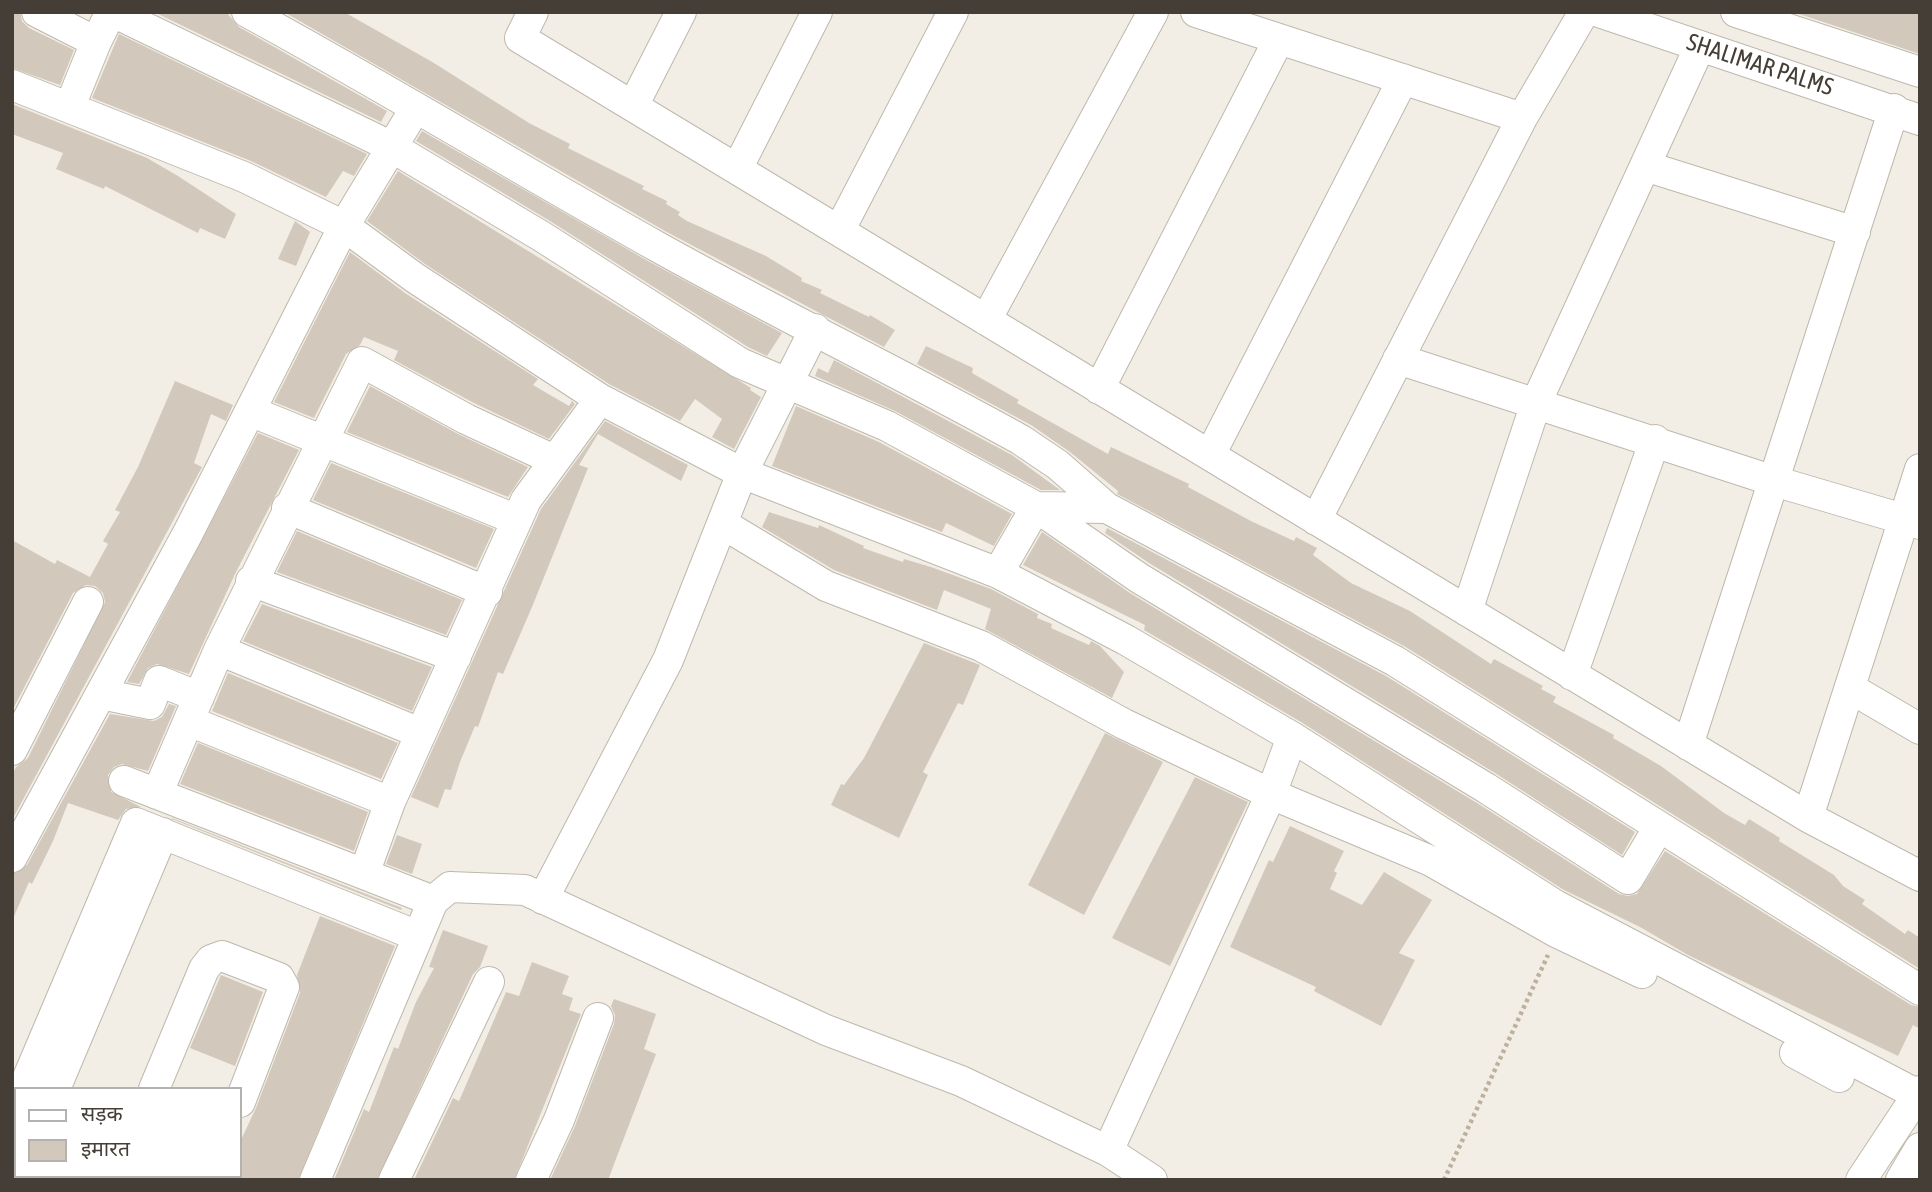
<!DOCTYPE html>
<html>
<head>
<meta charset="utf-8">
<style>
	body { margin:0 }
	#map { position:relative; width:1932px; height:1192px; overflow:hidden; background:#f2eee6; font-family:"Asap Condensed","Noto Sans Devanagari",sans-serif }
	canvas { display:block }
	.frame { position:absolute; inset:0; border:14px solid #443e36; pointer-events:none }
	.legend { position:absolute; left:14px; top:1087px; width:228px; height:91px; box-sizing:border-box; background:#fff; border:2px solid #b4b2af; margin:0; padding:9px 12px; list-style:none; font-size:21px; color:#443e36 }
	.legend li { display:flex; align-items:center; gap:14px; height:35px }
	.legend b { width:35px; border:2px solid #b4b2af }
</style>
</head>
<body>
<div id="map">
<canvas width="1932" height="1192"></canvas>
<div class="frame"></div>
<ul class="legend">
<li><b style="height:9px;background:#fff"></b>सड़क</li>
<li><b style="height:19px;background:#d2c9bc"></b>इमारत</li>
</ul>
</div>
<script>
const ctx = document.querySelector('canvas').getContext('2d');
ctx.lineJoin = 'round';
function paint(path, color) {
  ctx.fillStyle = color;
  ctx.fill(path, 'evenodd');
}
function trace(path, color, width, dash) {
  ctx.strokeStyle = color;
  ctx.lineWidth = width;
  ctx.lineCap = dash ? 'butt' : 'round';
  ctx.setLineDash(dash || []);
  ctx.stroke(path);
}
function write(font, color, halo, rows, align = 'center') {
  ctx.font = font + ' "Asap Condensed",sans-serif';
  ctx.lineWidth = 5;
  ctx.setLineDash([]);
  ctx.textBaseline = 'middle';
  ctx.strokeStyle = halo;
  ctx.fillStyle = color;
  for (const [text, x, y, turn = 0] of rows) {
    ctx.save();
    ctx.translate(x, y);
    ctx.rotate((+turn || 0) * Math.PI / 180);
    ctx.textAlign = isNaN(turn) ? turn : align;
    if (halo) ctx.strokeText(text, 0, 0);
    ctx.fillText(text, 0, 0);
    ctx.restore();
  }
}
const building = new Path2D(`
	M 12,12 L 20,12 L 22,21 L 29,28 L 74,50 L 60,85 L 12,68 Z
	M 154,12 L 226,12 L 239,27 L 387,111 L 381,122 Z
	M 284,12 L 344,12 L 434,63 L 529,123 L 570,144 L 568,148 L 644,186 L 642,189 L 667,201 L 666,204 L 680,212 L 678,215 L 687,221 L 766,256 L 802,278 L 801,281 L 822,290 L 820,293 L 869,317 L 870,315 L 895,330 L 884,347 L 846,327 L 665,231 Z
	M 1793,12 L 1920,12 L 1920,54 Z
	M 119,34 L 367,154 L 354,176 L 343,171 L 326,197 L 251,161 L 92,98 Z
	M 12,104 L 147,158 L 178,176 L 236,214 L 225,239 L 200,228 L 198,233 L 105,186 L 104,189 L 56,169 L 63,153 L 12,134 Z
	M 422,131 L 648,261 L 782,333 L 767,356 L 748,347 L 550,221 L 416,141 Z
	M 398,171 L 751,388 L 750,390 L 761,397 L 734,449 L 712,437 L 722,419 L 695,399 L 680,421 L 609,384 L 425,264 L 367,221 Z
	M 295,221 L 310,232 L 296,266 L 278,259 Z
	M 350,252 L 405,293 L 538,379 L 533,385 L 569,406 L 572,401 L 575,404 L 549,439 L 474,403 L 394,360 L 398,351 L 364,337 L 360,345 L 346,354 L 314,418 L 274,402 Z
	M 926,346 L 973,368 L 972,373 L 1019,400 L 1017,403 L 1108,454 L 1111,447 L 1189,484 L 1188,487 L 1251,521 L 1294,541 L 1296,537 L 1317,548 L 1313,555 L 1351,583 L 1410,611 L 1491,664 L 1494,659 L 1543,686 L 1541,689 L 1556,697 L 1553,702 L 1614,735 L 1613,738 L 1661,766 L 1724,813 L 1745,825 L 1749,819 L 1780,838 L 1779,841 L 1834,875 L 1843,886 L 1865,900 L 1862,904 L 1905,934 L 1908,930 L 1920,938 L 1920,969 L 1404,646 L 1117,494 L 1118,491 L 1070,452 L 1031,425 L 917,364 Z
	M 834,360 L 1012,455 L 1060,490 L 1041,490 L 895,411 L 815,376 L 818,368 L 828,373 Z
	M 175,381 L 233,405 L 226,421 L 211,414 L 194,463 L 202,467 L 12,820 L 12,775 L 16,767 L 28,758 L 105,602 L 103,593 L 95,586 L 86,585 L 73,593 L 12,711 L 12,540 L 55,564 L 57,560 L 90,577 L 108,544 L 103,541 L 120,512 L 115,510 L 138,467 Z
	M 370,386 L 458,434 L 528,467 L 508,497 L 347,432 Z
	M 796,406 L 879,442 L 1012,514 L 994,546 L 946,523 L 942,532 L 772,466 Z
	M 605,421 L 688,465 L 681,481 L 598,434 L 579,465 L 588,468 L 532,607 L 503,674 L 498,672 L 478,727 L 475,726 L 460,762 L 451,790 L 445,789 L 438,808 L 411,797 L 541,509 Z
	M 258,433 L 299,450 L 235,574 L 189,674 L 157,664 L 148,668 L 139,684 L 127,682 Z
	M 331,463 L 494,529 L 476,568 L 313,500 Z
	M 769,512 L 818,528 L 819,525 L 864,546 L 863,548 L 903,562 L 904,559 L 931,567 L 991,589 L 1038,614 L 1037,618 L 1052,624 L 1051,628 L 1089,645 L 1091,641 L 1100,646 L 1124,672 L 1112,698 L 985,629 L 991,609 L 944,590 L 937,610 L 834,570 L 762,527 Z
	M 1107,528 L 1386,676 L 1635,832 L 1622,855 L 1495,773 L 1149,563 L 1105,533 Z
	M 297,531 L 462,600 L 446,635 L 277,572 Z
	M 1042,532 L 1130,593 L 1477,803 L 1619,894 L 1628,896 L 1637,894 L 1665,851 L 1911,1005 L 1920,1007 L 1920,1029 L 1913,1025 L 1898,1056 L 1688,955 L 1640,927 L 1564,890 L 1301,722 L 1144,630 L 1145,625 L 1023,565 Z
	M 262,604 L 432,667 L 412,711 L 243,641 Z
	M 924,643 L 980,665 L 963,705 L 958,703 L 923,772 L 928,775 L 899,838 L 831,805 L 841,784 L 844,785 L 864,758 Z
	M 228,673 L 398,743 L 381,779 L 212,711 Z
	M 169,704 L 176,706 L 148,771 L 122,764 L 114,767 L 108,775 L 111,792 L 141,807 L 126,809 L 118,820 L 68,803 L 53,841 L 32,884 L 29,882 L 12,921 L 12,874 L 27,865 L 110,714 L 154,721 L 162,717 Z
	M 1105,733 L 1163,762 L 1084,915 L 1028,885 Z
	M 198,743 L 368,812 L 354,851 L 180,784 Z
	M 1195,777 L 1248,802 L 1170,966 L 1112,938 Z
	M 172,818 L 402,908 L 401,910 L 172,819 Z
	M 1290,826 L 1344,851 L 1334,871 L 1337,873 L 1330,889 L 1362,905 L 1384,872 L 1432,900 L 1399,953 L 1415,960 L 1381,1026 L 1314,991 L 1316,987 L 1230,947 L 1269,860 L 1273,862 Z
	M 397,835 L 422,844 L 412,874 L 386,864 Z
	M 320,916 L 395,946 L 298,1180 L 240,1180 L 240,1142 L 256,1108 L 300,993 L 297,975 Z
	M 443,930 L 488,946 L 480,967 L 473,974 L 377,1180 L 334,1180 L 364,1109 L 369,1112 L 394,1047 L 398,1049 L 416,1002 L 434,968 L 429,967 Z
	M 532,962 L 569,976 L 562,994 L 573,998 L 569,1010 L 581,1014 L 514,1180 L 414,1180 L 453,1098 L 459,1101 L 506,992 L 519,996 Z
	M 221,975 L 263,992 L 235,1066 L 190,1048 Z
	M 614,999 L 656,1014 L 644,1049 L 656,1054 L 608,1180 L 550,1180 L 575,1126 L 614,1024 L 615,1015 L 611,1006 Z`);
const path = new Path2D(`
	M 1444,1180 L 1548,955`);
const minor = new Path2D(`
	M 37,12 L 96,42 L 111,12
	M 113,12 L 390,146 L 541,236 L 740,363 L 887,426 L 1036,507 L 1139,578 L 1486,788 L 1628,879 L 1659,827
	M 247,12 C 385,87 518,169 656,246 C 776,313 900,373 1021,440 L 1058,465 L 1107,508 L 1395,661 L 1920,990
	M 533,12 L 520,38 L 1808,817 L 1920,876
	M 1196,12 L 1522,118 L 1584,12
	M 1599,12 L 1920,120
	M 1736,12 L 1920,72
	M 12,85 L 244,177 L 344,226 L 415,278 L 600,399 L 742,473 L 998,573 L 1126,640 L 1292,737 L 1555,905 L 1920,1096
	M 70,106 L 96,42
	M 633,106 L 681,12
	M 1645,166 L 1855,232
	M 737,169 L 817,12
	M 839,231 L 953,12
	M 986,320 L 1153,12
	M 1398,359 L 1774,481 L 1920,524
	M 1099,389 L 1279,39
	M 250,411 L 517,520
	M 1210,455 L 1403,79
	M 287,508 L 487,592
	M 1316,520 L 1522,118
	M 723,524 L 826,586 L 981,646 L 1124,724 L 1271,794 L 1431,861 L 1556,932 L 1642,973
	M 998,573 L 1036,507 L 1107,508
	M 251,581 L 456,657
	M 1467,611 L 1536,403 L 1700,46
	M 1572,675 L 1655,440
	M 1850,688 L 1920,729
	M 101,694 L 150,704 L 159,681 L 199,697
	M 189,721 L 390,802 L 526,500 L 600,399
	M 420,733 L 219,650 L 362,362 L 466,419 L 554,460
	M 1688,745 L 1894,109
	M 12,750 L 88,602
	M 124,781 L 364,874 L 390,802
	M 157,794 L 219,650
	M 1808,817 L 1920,469
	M 12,857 L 188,533 L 344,226 L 415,109
	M 364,874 L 433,901
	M 543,899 L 668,660 L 742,473 L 815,329
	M 1795,1053 L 1839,1077
	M 23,1089 L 136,823 L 418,936
	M 55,1089 L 163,833
	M 154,1089 L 204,969 L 211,960 L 222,956 L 279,978 L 284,987 L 240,1102
	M 12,1115 L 16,1107
	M 1108,1151 L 1271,794 L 1292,737
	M 19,1176 L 24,1180
	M 189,1176 L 197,1180
	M 315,1180 L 433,901 L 450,887 L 525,890 L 826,1030 L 961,1081 L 1108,1151 L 1152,1180
	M 394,1180 L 489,982
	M 531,1180 L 559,1120 L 598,1018
	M 1861,1180 L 1920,1091
	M 1901,1180 L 1920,1148`);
const streetNames = [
	["SHALIMAR PALMS",1760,65,18]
];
paint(building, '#d2c9bc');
trace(minor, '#bfb8ac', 32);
trace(path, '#bdb09c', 4.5, [3.5, 3.5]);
trace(minor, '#fff', 30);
write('24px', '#443e36', '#fff', streetNames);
</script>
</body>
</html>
